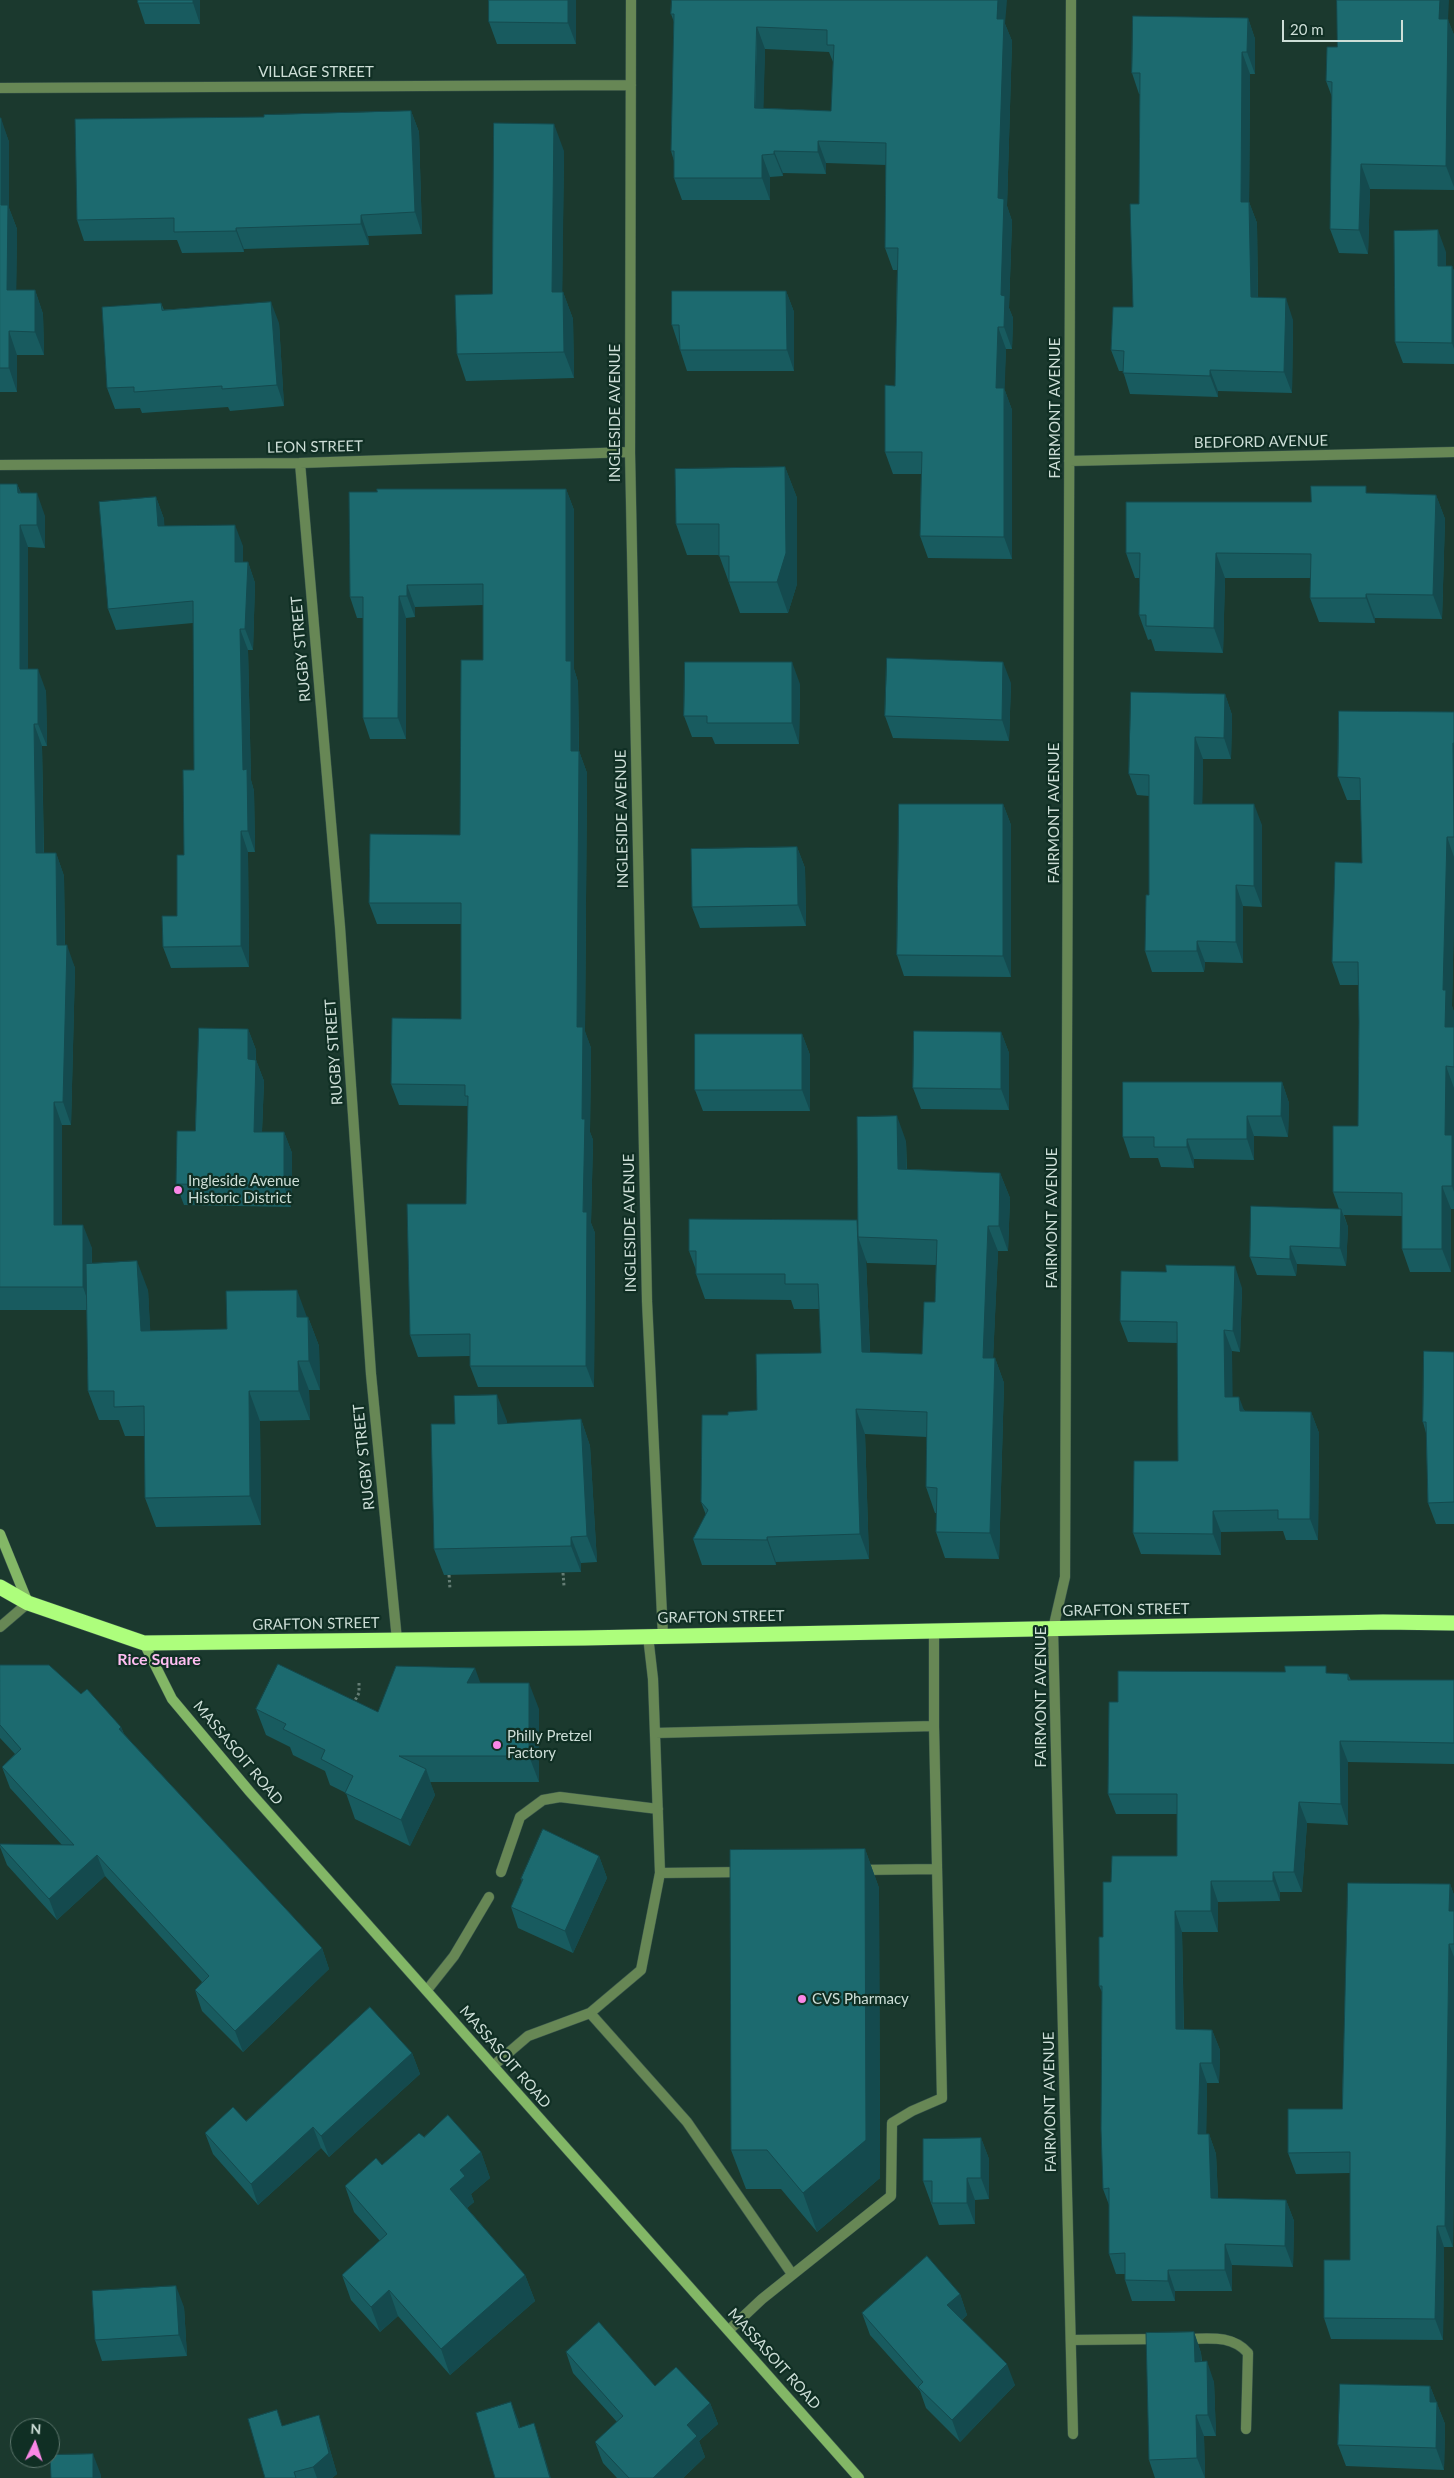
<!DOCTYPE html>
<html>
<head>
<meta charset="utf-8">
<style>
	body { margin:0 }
	#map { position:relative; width:1454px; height:2478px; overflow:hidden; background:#1b392e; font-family:Lato,sans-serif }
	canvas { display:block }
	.north { position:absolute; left:10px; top:2418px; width:50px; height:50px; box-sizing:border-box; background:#102f24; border:1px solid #5c756c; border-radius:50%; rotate:4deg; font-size:14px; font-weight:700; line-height:20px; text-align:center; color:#cdded7 }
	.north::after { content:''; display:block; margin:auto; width:18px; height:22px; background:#fa87e7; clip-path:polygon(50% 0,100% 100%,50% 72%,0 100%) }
	.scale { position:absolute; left:1282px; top:20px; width:121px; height:22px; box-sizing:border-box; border:2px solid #cdded7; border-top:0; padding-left:6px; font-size:15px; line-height:18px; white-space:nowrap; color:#cdded7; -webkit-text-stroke:4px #102f24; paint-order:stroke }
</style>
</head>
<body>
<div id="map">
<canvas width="1454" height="2478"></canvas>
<div class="north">N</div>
<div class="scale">20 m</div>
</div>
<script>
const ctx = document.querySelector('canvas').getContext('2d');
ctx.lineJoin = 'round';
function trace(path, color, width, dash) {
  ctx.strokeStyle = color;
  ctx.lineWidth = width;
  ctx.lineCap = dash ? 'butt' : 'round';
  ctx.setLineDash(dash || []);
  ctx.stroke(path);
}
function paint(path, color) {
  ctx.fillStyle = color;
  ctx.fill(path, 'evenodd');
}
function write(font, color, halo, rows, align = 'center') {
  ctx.font = font + ' Lato,sans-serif';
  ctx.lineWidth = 4.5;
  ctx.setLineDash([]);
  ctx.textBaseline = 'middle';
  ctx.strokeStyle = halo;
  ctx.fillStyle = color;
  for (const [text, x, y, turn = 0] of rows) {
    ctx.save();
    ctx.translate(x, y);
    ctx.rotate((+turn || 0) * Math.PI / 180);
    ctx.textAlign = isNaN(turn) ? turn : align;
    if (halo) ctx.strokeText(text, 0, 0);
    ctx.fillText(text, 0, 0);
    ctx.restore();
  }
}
const path = new Path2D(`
	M 563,1573 L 564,1586
	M 449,1575 L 450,1589
	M 353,1704 L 359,1693 L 359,1683`);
const lane = new Path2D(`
	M 934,1726 L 934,1631
	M 655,1733 L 934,1726 L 942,2098 L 912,2111 L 892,2123 L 891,2196 L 762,2299 L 729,2330
	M 859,1870 L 937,1869
	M 501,1872 L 520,1817 L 543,1800 L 560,1797 L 658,1809
	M 660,1873 L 744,1872
	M 427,1990 L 454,1956 L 489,1897
	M 590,2013 L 687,2122 L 792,2274
	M 493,2066 L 528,2036 L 590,2013 L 641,1970 L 660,1873 L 653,1679 L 648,1636
	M 1184,2339 C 1208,2339 1231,2334 1248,2353 L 1246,2429
	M 1071,2340 L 1160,2339`);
const street = new Path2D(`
	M 631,0 L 630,452 L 647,1301 L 663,1636
	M 1071,0 L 1065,1577 L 1053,1629 L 1073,2434
	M 0,88 L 631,85
	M 1069,461 L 1454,452
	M 300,463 L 340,927 L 371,1374 L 397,1640
	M 0,465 L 300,463 L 630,452
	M 0,1627 L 28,1603`);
const secondary = new Path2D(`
	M 0,1534 L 28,1603
	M 144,1643 L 172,1699 L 250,1792 L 859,2478`);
const highway = new Path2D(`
	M 0,1587 L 28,1603 L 144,1643 L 584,1638 L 1383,1622 L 1454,1623`);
const wall = new Path2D(`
	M 138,0 L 200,0 L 200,24 L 145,24 L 138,3 Z
	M 488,0 L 576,0 L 576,44 L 497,44 L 489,22 L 489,2 Z
	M 671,14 L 1005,24 L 1012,41 L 1007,206 L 1012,221 L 1009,308 L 1013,318 L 1012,349 L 1006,349 L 1004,388 L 1012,410 L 1012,559 L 928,558 L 920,536 L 921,474 L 893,474 L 885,452 L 895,386 L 897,270 L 893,270 L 885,248 L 886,165 L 826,163 L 826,174 L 783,173 L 783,176 L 770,177 L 770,200 L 682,200 L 674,178 L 674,161 L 671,151 L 674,22 ZM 765,49 L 829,52 L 833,62 L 831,111 L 763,108 Z
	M 1248,18 L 1255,39 L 1255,74 L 1250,74 L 1249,202 L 1257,223 L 1258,298 L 1293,320 L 1292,393 L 1218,391 L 1218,397 L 1130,394 L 1123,371 L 1119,371 L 1111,350 L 1133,307 L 1139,204 L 1140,94 L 1139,94 L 1132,73 Z
	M 1448,20 L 1454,35 L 1454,190 L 1370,189 L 1368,254 L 1339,253 L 1330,229 L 1332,97 L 1326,81 L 1337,47 Z
	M 411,111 L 419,132 L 422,234 L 368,236 L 369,245 L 244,249 L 244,252 L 182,253 L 177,240 L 84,241 L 77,220 L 264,117 Z
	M 0,118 L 9,142 L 9,208 L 17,229 L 16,290 L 35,290 L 43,314 L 44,355 L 17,355 L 17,392 L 0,392 Z
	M 564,151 L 562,292 L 563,292 L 573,319 L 574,378 L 466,381 L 457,354 L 492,294 Z
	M 1446,252 L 1446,266 L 1452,266 L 1454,271 L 1454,364 L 1403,363 L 1395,342 Z
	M 786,291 L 794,312 L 794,371 L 687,371 L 672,325 Z
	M 161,303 L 164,310 L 279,323 L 284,406 L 230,411 L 228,407 L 142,413 L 140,408 L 115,409 L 107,388 Z
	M 785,467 L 797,498 L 797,584 L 788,613 L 740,613 L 719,555 L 687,555 L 676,524 Z
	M 0,484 L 17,484 L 21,493 L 45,516 L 45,548 L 28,547 L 28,669 L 46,691 L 47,746 L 42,746 L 44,853 L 56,853 L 64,876 L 65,945 L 75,968 L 71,1125 L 62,1125 L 62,1225 L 92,1248 L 92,1263 L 148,1290 L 150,1331 L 227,1329 L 308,1317 L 319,1346 L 320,1390 L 309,1390 L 310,1420 L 260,1421 L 261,1525 L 156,1527 L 145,1498 L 145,1436 L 125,1436 L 119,1420 L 99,1420 L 88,1391 L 87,1310 L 0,1310 Z
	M 566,489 L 574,510 L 574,669 L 578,682 L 579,751 L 587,773 L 585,1032 L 591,1048 L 590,1132 L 593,1140 L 591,1223 L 595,1233 L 594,1387 L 478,1387 L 470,1366 L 470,1356 L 418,1357 L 410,1335 L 466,1204 L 468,1106 L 399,1105 L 391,1084 L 461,1019 L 461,924 L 377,924 L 369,903 L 460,835 L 483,660 L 483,605 L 415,607 L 415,617 L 406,618 L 406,739 L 370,739 L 363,718 L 363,618 L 357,618 L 350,597 Z
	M 1369,493 L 1436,495 L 1445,519 L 1442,619 L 1375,618 L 1375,623 L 1319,622 L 1310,598 L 1311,578 L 1225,578 L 1223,653 L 1155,651 L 1151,639 L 1148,640 L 1139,615 L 1140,578 L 1135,578 L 1126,553 L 1311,502 Z
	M 156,497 L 164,519 L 164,526 L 243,546 L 243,562 L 248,562 L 255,583 L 253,650 L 248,650 L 251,780 L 254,791 L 255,852 L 248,852 L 249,967 L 171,968 L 163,947 L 177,916 L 194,770 L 193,623 L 116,630 L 108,609 Z
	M 1011,683 L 1009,741 L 893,738 L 885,716 Z
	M 800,684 L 799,744 L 715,744 L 712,737 L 692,737 L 684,716 Z
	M 1225,694 L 1232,715 L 1231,759 L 1203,759 L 1202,804 L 1262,825 L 1262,907 L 1243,906 L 1243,963 L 1205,962 L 1204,972 L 1152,972 L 1145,951 L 1149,895 L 1149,796 L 1137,795 L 1129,774 Z
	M 1454,712 L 1454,917 L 1452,1006 L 1454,1012 L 1454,1209 L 1451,1209 L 1451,1272 L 1410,1272 L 1402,1249 L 1402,1216 L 1344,1215 L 1348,1227 L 1346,1266 L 1297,1264 L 1296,1276 L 1257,1275 L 1250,1257 L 1339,1209 L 1333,1192 L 1358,1126 L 1359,1022 L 1359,985 L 1340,985 L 1332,962 L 1362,863 L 1361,800 L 1347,800 L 1338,777 Z
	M 1003,804 L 1011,825 L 1011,977 L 904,976 L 897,955 Z
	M 797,847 L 805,868 L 806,926 L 700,928 L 692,907 Z
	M 248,1029 L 256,1050 L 256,1060 L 264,1081 L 262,1132 L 284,1132 L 292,1153 L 291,1207 L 184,1205 L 176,1184 L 195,1131 Z
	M 1001,1032 L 1009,1053 L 1009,1110 L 921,1109 L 913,1088 Z
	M 802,1034 L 810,1055 L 810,1111 L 703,1111 L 695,1090 Z
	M 1282,1082 L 1289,1103 L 1288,1137 L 1254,1136 L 1254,1160 L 1194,1159 L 1194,1168 L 1161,1167 L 1158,1158 L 1130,1158 L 1123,1137 Z
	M 906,1141 L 907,1169 L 1000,1173 L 1010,1198 L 1008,1251 L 998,1251 L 993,1358 L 995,1358 L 1004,1383 L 999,1559 L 945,1558 L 936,1532 L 936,1513 L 935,1513 L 926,1487 L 927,1437 L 865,1434 L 869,1559 L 776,1562 L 776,1565 L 702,1565 L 693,1539 L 706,1515 L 701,1502 L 728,1415 L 757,1410 L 821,1353 L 819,1309 L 794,1309 L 791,1300 L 705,1299 L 696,1274 L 696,1270 L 689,1251 L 858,1224 ZM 866,1260 L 867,1263 L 936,1265 L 935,1302 L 922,1354 L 870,1352 Z
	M 1242,1288 L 1240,1352 L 1232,1351 L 1232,1397 L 1245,1411 L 1311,1412 L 1319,1433 L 1318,1540 L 1286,1540 L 1283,1531 L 1221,1532 L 1221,1555 L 1141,1554 L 1133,1533 L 1178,1461 L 1178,1343 L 1128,1342 L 1120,1321 Z
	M 1454,1352 L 1454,1524 L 1436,1524 L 1428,1503 L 1426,1433 L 1423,1422 Z
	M 581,1419 L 590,1446 L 597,1562 L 581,1563 L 581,1572 L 444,1575 L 434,1549 L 455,1424 L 507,1421 L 507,1424 Z
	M 0,1665 L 81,1694 L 121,1727 L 124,1734 L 322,1948 L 329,1969 L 243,2052 L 202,2011 L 195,1990 L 202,1982 L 105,1876 L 57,1920 L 7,1865 L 0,1847 L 0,1844 L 62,1845 L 10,1788 L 2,1767 L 15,1754 L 0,1738 Z
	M 1328,1673 L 1348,1674 L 1351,1680 L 1454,1680 L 1454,1764 L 1348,1762 L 1348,1825 L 1307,1823 L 1302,1892 L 1280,1892 L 1280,1901 L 1218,1902 L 1218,1932 L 1182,1932 L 1184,2029 L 1212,2030 L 1220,2050 L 1219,2083 L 1207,2083 L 1206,2134 L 1209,2134 L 1216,2154 L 1218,2198 L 1286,2200 L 1294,2221 L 1293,2267 L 1232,2265 L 1232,2291 L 1175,2291 L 1175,2301 L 1132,2301 L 1125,2280 L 1125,2274 L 1116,2274 L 1109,2254 L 1109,2205 L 1103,2189 L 1102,1992 L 1099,1986 L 1103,1937 L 1111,1882 L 1177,1856 L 1177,1814 L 1116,1814 L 1108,1794 L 1118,1702 Z
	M 481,1683 L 539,1709 L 539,1782 L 430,1782 L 435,1795 L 410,1846 L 355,1819 L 346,1793 L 330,1785 L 325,1771 L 293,1755 L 290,1747 L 266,1735 L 256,1709 L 378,1712 Z
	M 865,1849 L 879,1888 L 880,2178 L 817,2232 L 781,2189 L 746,2189 L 731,2150 Z
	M 599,1856 L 607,1878 L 573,1953 L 518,1928 L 511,1907 L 522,1882 L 521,1879 Z
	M 1450,1884 L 1454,1895 L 1454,2159 L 1453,2247 L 1444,2247 L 1443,2340 L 1331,2339 L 1324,2318 L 1350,2260 L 1350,2173 L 1296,2174 L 1288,2153 L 1342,2109 Z
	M 412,2053 L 420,2074 L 329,2157 L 321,2148 L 258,2205 L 213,2154 L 205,2133 L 246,2121 Z
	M 424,2137 L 481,2152 L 490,2178 L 471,2194 L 474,2202 L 467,2208 L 525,2275 L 535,2301 L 450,2375 L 398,2316 L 380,2332 L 351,2300 L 342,2275 L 380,2241 L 354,2212 L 345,2186 L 382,2165 Z
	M 981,2138 L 989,2159 L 989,2199 L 975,2200 L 975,2224 L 939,2225 L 923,2181 Z
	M 960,2294 L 967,2315 L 962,2320 L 1015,2385 L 960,2442 L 926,2408 L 920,2391 L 870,2335 L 862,2313 Z
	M 184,2307 L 187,2356 L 102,2361 L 95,2340 Z
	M 1194,2332 L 1201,2353 L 1202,2361 L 1214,2382 L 1216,2436 L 1204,2436 L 1205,2478 L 1155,2478 L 1149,2460 Z
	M 566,2352 L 655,2386 L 710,2403 L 718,2424 L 699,2441 L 705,2457 L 683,2478 L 617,2478 L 603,2463 L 595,2442 L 617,2422 L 573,2373 Z
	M 1430,2386 L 1445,2424 L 1444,2470 L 1346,2466 L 1338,2445 Z
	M 283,2426 L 326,2436 L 337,2474 L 332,2478 L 265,2478 Z`);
const shadedWall = new Path2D(`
	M 193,0 L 200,0 L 200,24 L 193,3 Z
	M 568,0 L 576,0 L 576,44 L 568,23 Z
	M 998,0 L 1007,0 L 1005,24 L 1012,41 L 1007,206 L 1012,221 L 1009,308 L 1013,318 L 1012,349 L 1004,327 L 1001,295 L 998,198 L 997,19 Z
	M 1440,0 L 1449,0 L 1448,20 L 1454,35 L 1454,187 L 1446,166 L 1439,19 Z
	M 1248,18 L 1255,39 L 1255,74 L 1247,52 Z
	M 757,27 L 765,49 L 763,130 L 755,108 Z
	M 1242,52 L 1250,74 L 1249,224 L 1241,202 Z
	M 411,111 L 419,132 L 422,234 L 415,212 Z
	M 1,118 L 9,142 L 9,208 L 17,229 L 16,314 L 7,290 L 1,205 Z
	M 554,124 L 564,151 L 562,319 L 552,292 Z
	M 818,141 L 826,163 L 826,174 L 818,152 Z
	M 774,151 L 783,173 L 783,176 L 774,154 Z
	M 762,155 L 770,177 L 770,200 L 762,178 Z
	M 1361,164 L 1370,189 L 1368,254 L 1359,230 Z
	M 1249,202 L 1257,223 L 1258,319 L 1251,297 Z
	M 361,215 L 368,236 L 369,245 L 361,224 Z
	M 236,228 L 244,249 L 244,252 L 236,231 Z
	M 1438,230 L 1446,252 L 1446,287 L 1438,266 Z
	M 1452,266 L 1454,271 L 1454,349 L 1452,343 Z
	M 35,290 L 43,314 L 44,355 L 35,332 Z
	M 786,291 L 794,312 L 794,371 L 787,350 Z
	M 563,292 L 573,319 L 574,378 L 564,352 Z
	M 1286,298 L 1293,320 L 1292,393 L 1284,372 Z
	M 271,302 L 279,323 L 284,406 L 277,385 Z
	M 998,327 L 1006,349 L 1004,410 L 996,388 Z
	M 9,331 L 17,355 L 17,392 L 9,368 Z
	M 1210,370 L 1218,391 L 1218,397 L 1210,376 Z
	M 1004,388 L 1012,410 L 1012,559 L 1004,537 Z
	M 785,467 L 797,498 L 797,584 L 788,613 L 777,582 Z
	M 17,484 L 26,506 L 18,493 Z
	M 566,489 L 574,510 L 574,669 L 578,682 L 579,772 L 571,751 L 566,661 Z
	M 37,493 L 45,516 L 45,548 L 37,525 Z
	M 1436,495 L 1445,519 L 1442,619 L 1433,595 Z
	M 156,497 L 164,519 L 166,547 L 158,526 Z
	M 20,525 L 28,547 L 28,691 L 20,669 Z
	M 235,525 L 243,546 L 243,583 L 235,562 Z
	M 1216,553 L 1225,578 L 1223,653 L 1214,628 Z
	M 248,562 L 255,583 L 253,650 L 245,629 Z
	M 407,585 L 415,607 L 415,617 L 407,596 Z
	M 1366,594 L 1375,618 L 1375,623 L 1366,598 Z
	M 399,596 L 406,618 L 406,739 L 398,718 Z
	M 240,629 L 248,650 L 251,780 L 254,791 L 255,852 L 248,831 L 243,770 Z
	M 792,662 L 800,684 L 799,744 L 792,723 Z
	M 1003,662 L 1011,683 L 1009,741 L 1002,720 Z
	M 38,669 L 46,691 L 47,746 L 38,724 Z
	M 1225,694 L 1232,715 L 1231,759 L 1224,738 Z
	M 34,724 L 42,746 L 44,876 L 36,853 Z
	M 1195,737 L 1203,759 L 1202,825 L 1194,804 Z
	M 1453,743 L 1454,745 L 1454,838 L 1454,837 Z
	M 579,751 L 587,773 L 585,1031 L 591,1048 L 590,1132 L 593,1140 L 591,1223 L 595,1233 L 594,1387 L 586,1366 L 582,1119 L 577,1027 Z
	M 1003,804 L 1011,825 L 1011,977 L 1003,956 Z
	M 1254,804 L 1262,825 L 1262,907 L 1254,886 Z
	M 241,831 L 248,852 L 249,967 L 241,946 Z
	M 1447,837 L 1454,857 L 1454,917 L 1452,1006 L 1454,1012 L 1454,1050 L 1445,1027 L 1443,990 Z
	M 797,847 L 805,868 L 806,926 L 798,905 Z
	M 56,853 L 64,876 L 65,968 L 57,945 Z
	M 1236,885 L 1243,906 L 1243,963 L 1236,942 Z
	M 1197,941 L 1205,962 L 1204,972 L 1197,951 Z
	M 67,945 L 75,968 L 71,1125 L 63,1102 Z
	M 248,1029 L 256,1050 L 255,1080 L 248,1059 Z
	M 1001,1032 L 1009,1053 L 1009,1110 L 1001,1089 Z
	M 802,1034 L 810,1055 L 810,1111 L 802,1090 Z
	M 256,1060 L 264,1081 L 261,1153 L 254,1132 Z
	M 1446,1066 L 1454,1088 L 1454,1192 L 1452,1186 L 1445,1135 Z
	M 1282,1082 L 1289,1103 L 1288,1137 L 1281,1116 Z
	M 54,1102 L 62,1125 L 62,1247 L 54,1225 Z
	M 897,1116 L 906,1141 L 907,1194 L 898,1169 Z
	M 1247,1116 L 1254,1136 L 1254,1160 L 1247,1139 Z
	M 284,1132 L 292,1153 L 291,1207 L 284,1186 Z
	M 1187,1139 L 1194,1159 L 1194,1168 L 1187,1147 Z
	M 1000,1173 L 1010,1198 L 1008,1251 L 999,1226 Z
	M 1442,1186 L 1451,1209 L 1451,1272 L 1442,1249 Z
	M 1341,1209 L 1348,1227 L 1346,1266 L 1340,1248 Z
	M 857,1220 L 863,1237 L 858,1237 L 866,1260 L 871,1377 L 862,1352 Z
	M 83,1225 L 92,1248 L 91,1310 L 83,1287 Z
	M 988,1226 L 998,1251 L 992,1383 L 983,1358 Z
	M 1290,1246 L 1297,1264 L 1296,1276 L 1290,1259 Z
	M 137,1261 L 148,1290 L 152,1360 L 141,1331 Z
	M 1235,1266 L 1242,1288 L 1240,1352 L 1233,1331 Z
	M 297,1290 L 308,1320 L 297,1317 Z
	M 308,1317 L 319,1346 L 320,1390 L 309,1361 Z
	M 1224,1330 L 1232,1351 L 1233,1418 L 1225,1397 Z
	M 995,1358 L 1004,1383 L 999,1559 L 990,1533 Z
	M 298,1361 L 309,1390 L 310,1420 L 299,1391 Z
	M 249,1391 L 260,1421 L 261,1525 L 250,1496 Z
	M 497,1395 L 507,1421 L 507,1451 L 498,1424 Z
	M 1239,1397 L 1247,1418 L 1240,1411 Z
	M 856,1409 L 865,1434 L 869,1559 L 860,1534 Z
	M 1311,1412 L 1319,1433 L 1318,1540 L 1310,1519 Z
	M 581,1419 L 590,1446 L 597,1562 L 587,1536 Z
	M 1213,1511 L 1221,1532 L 1221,1555 L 1213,1534 Z
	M 571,1537 L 581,1563 L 581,1572 L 571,1546 Z
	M 767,1537 L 776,1562 L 776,1565 L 767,1540 Z
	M 475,1668 L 484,1693 L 467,1683 Z
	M 529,1683 L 539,1709 L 539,1782 L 529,1756 Z
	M 121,1727 L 129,1748 L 119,1729 Z
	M 1340,1741 L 1348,1762 L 1348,1825 L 1341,1804 Z
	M 426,1769 L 435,1795 L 410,1846 L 401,1820 Z
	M 1299,1802 L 1307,1823 L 1302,1892 L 1294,1872 Z
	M 865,1849 L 879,1888 L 880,2178 L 817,2232 L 803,2193 Z
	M 97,1855 L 105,1876 L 57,1920 L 49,1899 Z
	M 599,1856 L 607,1878 L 573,1953 L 565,1931 Z
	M 1273,1872 L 1280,1892 L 1280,1901 L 1273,1881 Z
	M 1211,1881 L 1218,1902 L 1218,1932 L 1211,1911 Z
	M 1450,1884 L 1454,1895 L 1454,1924 L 1449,1911 Z
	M 1175,1911 L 1182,1932 L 1184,2049 L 1176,2029 Z
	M 1449,1944 L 1454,1957 L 1454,2159 L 1453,2247 L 1445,2226 Z
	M 322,1948 L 329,1969 L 243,2052 L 235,2031 Z
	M 1212,2030 L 1220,2050 L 1219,2083 L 1212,2063 Z
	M 412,2053 L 420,2074 L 329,2157 L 321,2136 Z
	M 1200,2063 L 1207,2083 L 1206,2155 L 1198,2134 Z
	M 313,2127 L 321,2148 L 258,2205 L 251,2184 Z
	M 1209,2134 L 1216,2154 L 1219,2218 L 1211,2198 Z
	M 981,2138 L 989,2159 L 989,2199 L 981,2178 Z
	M 481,2152 L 490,2178 L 471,2194 L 474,2202 L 459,2215 L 450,2189 L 460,2170 Z
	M 967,2178 L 975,2200 L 975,2224 L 967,2203 Z
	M 1286,2200 L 1294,2221 L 1293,2267 L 1285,2246 Z
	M 1437,2226 L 1444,2247 L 1443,2340 L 1435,2319 Z
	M 1225,2244 L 1232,2265 L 1232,2291 L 1225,2270 Z
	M 1168,2270 L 1175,2291 L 1175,2301 L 1168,2281 Z
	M 525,2275 L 535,2301 L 450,2375 L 441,2349 Z
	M 176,2286 L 184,2307 L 187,2356 L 179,2335 Z
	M 389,2290 L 398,2316 L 380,2332 L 371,2307 Z
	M 960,2294 L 967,2315 L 954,2326 L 947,2305 Z
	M 1194,2332 L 1201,2353 L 1202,2383 L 1195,2362 Z
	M 1207,2361 L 1214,2382 L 1216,2436 L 1208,2415 Z
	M 1007,2364 L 1015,2385 L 960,2442 L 952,2420 Z
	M 1430,2386 L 1445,2424 L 1444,2470 L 1436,2448 L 1430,2402 Z
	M 511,2402 L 519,2423 L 526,2449 L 519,2428 Z
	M 710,2403 L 718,2424 L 699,2441 L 705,2457 L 683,2478 L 653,2478 L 687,2425 Z
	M 319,2415 L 326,2436 L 337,2474 L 332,2478 L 317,2478 L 313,2467 Z
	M 1196,2415 L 1204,2436 L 1205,2478 L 1197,2458 Z
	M 534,2423 L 541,2445 L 551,2478 L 550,2478 Z
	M 93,2454 L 101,2475 L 101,2478 L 93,2478 Z`);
const building = new Path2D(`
	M 138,0 L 193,0 L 193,3 L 138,3 Z
	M 489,0 L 568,0 L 568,23 L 489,22 Z
	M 672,0 L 998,0 L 997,19 L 1004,19 L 998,198 L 1004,199 L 1001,295 L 1005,296 L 1004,327 L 998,327 L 996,388 L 1004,388 L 1004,537 L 920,536 L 922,452 L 885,452 L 885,385 L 895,386 L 898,248 L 885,248 L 886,143 L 818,141 L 818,152 L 774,151 L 774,154 L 762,155 L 762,178 L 674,178 L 674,151 L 671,151 L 674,14 L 671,14 ZM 757,27 L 827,30 L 827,45 L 834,45 L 831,111 L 755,108 Z
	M 1337,0 L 1440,0 L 1439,19 L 1448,19 L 1446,166 L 1361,164 L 1359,230 L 1330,229 L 1332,82 L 1326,81 L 1327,47 L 1337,47 Z
	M 1133,16 L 1248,18 L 1247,52 L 1242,52 L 1241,202 L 1249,202 L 1251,297 L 1286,298 L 1284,372 L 1210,370 L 1210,376 L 1123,373 L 1124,351 L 1111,350 L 1113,307 L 1133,307 L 1130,204 L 1139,204 L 1140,73 L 1132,73 Z
	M 411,111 L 415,212 L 361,215 L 361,224 L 236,228 L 236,231 L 174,232 L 174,218 L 77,220 L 75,119 L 264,117 L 264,115 Z
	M 0,118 L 1,118 L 1,205 L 8,205 L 7,290 L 35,290 L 35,332 L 9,331 L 9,368 L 0,368 Z
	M 494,123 L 554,124 L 552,292 L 563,292 L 564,352 L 457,354 L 455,295 L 492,294 Z
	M 1438,230 L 1438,266 L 1452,266 L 1452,343 L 1395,342 L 1394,231 Z
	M 672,291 L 786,291 L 787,350 L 680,350 L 679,325 L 672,325 Z
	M 271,302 L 277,385 L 222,389 L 222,386 L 134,392 L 134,387 L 107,388 L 102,307 L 161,303 L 162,310 Z
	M 785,467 L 786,553 L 777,582 L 729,582 L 729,556 L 719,556 L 719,524 L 676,524 L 675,469 Z
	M 0,484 L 17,484 L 18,493 L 37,493 L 37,525 L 20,525 L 20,669 L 38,669 L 38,724 L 34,724 L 36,853 L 56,853 L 57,945 L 67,945 L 63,1102 L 54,1102 L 54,1225 L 83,1225 L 83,1287 L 0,1287 Z
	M 1311,486 L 1366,486 L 1366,493 L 1436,495 L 1433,595 L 1366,594 L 1366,598 L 1310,598 L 1311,554 L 1216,553 L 1214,628 L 1146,626 L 1146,615 L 1139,615 L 1140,553 L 1126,553 L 1126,502 L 1311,502 Z
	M 377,489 L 566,489 L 566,661 L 571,661 L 571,751 L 579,751 L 577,1027 L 583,1027 L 582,1119 L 585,1119 L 583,1212 L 587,1212 L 586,1366 L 470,1366 L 470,1334 L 410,1335 L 407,1204 L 466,1204 L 468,1096 L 465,1096 L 465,1085 L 391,1084 L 392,1018 L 461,1019 L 461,903 L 369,903 L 370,834 L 460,835 L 461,660 L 483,660 L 483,584 L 407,585 L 407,596 L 399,596 L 398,718 L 363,718 L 363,597 L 350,597 L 349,492 L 377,492 Z
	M 156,497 L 158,526 L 235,525 L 235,562 L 248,562 L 245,629 L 240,629 L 243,770 L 247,769 L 248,831 L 241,831 L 241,946 L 163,947 L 162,916 L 177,916 L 177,855 L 184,855 L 183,770 L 194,770 L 193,601 L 108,609 L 99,502 Z
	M 887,658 L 1003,662 L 1002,720 L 885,716 Z
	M 685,662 L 792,662 L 792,723 L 707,723 L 707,716 L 684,716 Z
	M 1131,692 L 1225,694 L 1224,738 L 1195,737 L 1194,804 L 1254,804 L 1254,886 L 1236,885 L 1236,942 L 1197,941 L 1197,951 L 1145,951 L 1146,895 L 1149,895 L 1149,775 L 1129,774 Z
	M 1339,711 L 1454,712 L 1454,743 L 1453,743 L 1454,837 L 1447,837 L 1443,990 L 1446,990 L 1445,1027 L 1454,1027 L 1454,1067 L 1446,1066 L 1445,1135 L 1452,1135 L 1452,1186 L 1442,1186 L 1442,1249 L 1402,1249 L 1402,1193 L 1333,1192 L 1333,1126 L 1358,1126 L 1359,1022 L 1358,962 L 1332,962 L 1335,862 L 1362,863 L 1360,778 L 1338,777 Z
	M 899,804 L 1003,804 L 1003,956 L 897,955 Z
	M 797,847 L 798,905 L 692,907 L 691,849 Z
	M 199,1028 L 248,1029 L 248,1059 L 256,1060 L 254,1132 L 284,1132 L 284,1186 L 176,1184 L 177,1131 L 195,1131 Z
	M 914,1031 L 1001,1032 L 1001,1089 L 913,1088 Z
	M 695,1034 L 802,1034 L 802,1090 L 695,1090 Z
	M 1123,1082 L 1282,1082 L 1281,1116 L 1247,1116 L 1247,1139 L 1187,1139 L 1187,1147 L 1154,1147 L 1154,1137 L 1123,1137 Z
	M 897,1116 L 898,1169 L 1000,1173 L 999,1226 L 988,1226 L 983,1358 L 995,1358 L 990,1533 L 936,1532 L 937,1488 L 926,1487 L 927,1412 L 856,1409 L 860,1534 L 767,1537 L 767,1540 L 693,1539 L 708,1510 L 701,1502 L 702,1415 L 728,1415 L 728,1412 L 757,1410 L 756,1354 L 821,1353 L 818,1284 L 785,1284 L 785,1274 L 696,1274 L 696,1251 L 689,1251 L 689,1219 L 857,1220 L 862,1352 L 922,1354 L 924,1302 L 935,1302 L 937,1240 L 858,1237 L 857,1117 Z
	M 1251,1206 L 1341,1209 L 1340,1248 L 1290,1246 L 1290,1259 L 1250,1257 Z
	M 137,1261 L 141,1331 L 227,1329 L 226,1291 L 297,1290 L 297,1317 L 308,1317 L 309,1361 L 298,1361 L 299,1391 L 249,1391 L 250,1496 L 145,1498 L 144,1406 L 114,1407 L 114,1391 L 88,1391 L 86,1264 Z
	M 1166,1265 L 1235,1266 L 1233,1331 L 1224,1330 L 1225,1397 L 1239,1397 L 1240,1411 L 1311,1412 L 1310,1519 L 1278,1519 L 1278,1510 L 1213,1511 L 1213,1534 L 1133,1533 L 1134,1461 L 1178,1461 L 1177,1322 L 1120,1321 L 1121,1271 L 1166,1272 Z
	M 1424,1351 L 1454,1352 L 1454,1502 L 1428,1503 L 1426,1422 L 1423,1422 Z
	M 497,1395 L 498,1424 L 581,1419 L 587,1536 L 571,1537 L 571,1546 L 434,1549 L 431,1424 L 455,1424 L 454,1396 Z
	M 278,1664 L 378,1712 L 396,1666 L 475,1668 L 467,1683 L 529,1683 L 529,1756 L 399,1756 L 426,1769 L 401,1820 L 345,1793 L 353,1776 L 321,1759 L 325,1750 L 283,1729 L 286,1724 L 256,1709 Z
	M 0,1665 L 49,1665 L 81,1694 L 87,1689 L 121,1727 L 119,1729 L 322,1948 L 235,2031 L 195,1990 L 209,1976 L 97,1855 L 49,1899 L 0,1845 L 0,1844 L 74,1845 L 2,1767 L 21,1749 L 0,1725 Z
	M 1285,1666 L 1326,1666 L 1326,1673 L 1348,1674 L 1348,1680 L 1454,1680 L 1454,1743 L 1340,1741 L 1341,1804 L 1299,1802 L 1294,1872 L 1273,1872 L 1273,1881 L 1211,1881 L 1211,1911 L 1175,1911 L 1176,2029 L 1212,2030 L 1212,2063 L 1200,2063 L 1198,2134 L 1209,2134 L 1211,2198 L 1286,2200 L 1285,2246 L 1225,2244 L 1225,2270 L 1168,2270 L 1168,2281 L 1125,2280 L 1125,2253 L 1109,2254 L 1109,2188 L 1103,2189 L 1101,2129 L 1102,1986 L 1099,1986 L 1099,1937 L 1103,1937 L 1103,1882 L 1111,1882 L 1112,1856 L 1177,1856 L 1177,1794 L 1108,1794 L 1109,1702 L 1118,1702 L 1118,1671 L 1285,1672 Z
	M 543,1829 L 599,1856 L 565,1931 L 511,1907 L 523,1879 L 521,1879 Z
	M 865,1849 L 866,2140 L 803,2193 L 767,2150 L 731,2150 L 730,1850 Z
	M 1348,1883 L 1450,1884 L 1449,1911 L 1454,1911 L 1454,1944 L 1449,1944 L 1445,2226 L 1437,2226 L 1435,2319 L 1324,2318 L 1324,2260 L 1350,2260 L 1350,2152 L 1288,2153 L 1288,2109 L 1342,2109 Z
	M 370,2007 L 412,2053 L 321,2136 L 313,2127 L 251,2184 L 205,2133 L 233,2107 L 246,2121 Z
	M 448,2115 L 481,2152 L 460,2170 L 465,2176 L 450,2189 L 525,2275 L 441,2349 L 389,2290 L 371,2307 L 342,2275 L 387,2234 L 345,2186 L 376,2158 L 382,2165 L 419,2133 L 424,2137 Z
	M 981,2138 L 981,2178 L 967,2178 L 967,2203 L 932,2203 L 932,2181 L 923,2181 L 923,2139 Z
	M 927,2256 L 960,2294 L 947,2305 L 1007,2364 L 952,2420 L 918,2387 L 923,2382 L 862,2313 Z
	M 176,2286 L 179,2335 L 95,2340 L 92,2291 Z
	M 599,2322 L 655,2386 L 676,2367 L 710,2403 L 687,2425 L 697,2436 L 653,2478 L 629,2478 L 595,2442 L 623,2416 L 566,2352 Z
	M 1194,2332 L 1195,2362 L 1207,2361 L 1208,2415 L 1196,2415 L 1197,2458 L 1149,2460 L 1146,2333 Z
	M 1340,2384 L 1430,2386 L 1430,2402 L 1437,2402 L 1436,2448 L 1338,2445 Z
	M 511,2402 L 519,2428 L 534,2423 L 550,2478 L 495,2478 L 476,2413 Z
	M 277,2410 L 282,2426 L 319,2415 L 329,2453 L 313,2467 L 294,2472 L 296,2478 L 265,2478 L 248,2419 Z
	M 93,2454 L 93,2478 L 51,2478 L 50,2455 Z`);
const markers = [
	[178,1190,5,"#fa87e7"],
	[497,1745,5,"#fa87e7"],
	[802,1999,5,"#fa87e7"]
];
const streetNames = [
	["VILLAGE STREET",316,72],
	["FAIRMONT AVENUE",1055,408,-90],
	["INGLESIDE AVENUE",615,413,-90],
	["BEDFORD AVENUE",1261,442,-1],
	["LEON STREET",315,447,-1],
	["RUGBY STREET",301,649,-95],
	["FAIRMONT AVENUE",1054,813,-90],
	["INGLESIDE AVENUE",622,819,-91],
	["RUGBY STREET",334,1052,-94],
	["FAIRMONT AVENUE",1052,1218,-90],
	["INGLESIDE AVENUE",630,1223,-91],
	["RUGBY STREET",364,1457,-96],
	["GRAFTON STREET",1126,1610,-1],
	["GRAFTON STREET",721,1617,-1],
	["GRAFTON STREET",316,1624,-1],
	["FAIRMONT AVENUE",1041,1697,-90],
	["MASSASOIT ROAD",238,1753,50],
	["MASSASOIT ROAD",505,2057,49],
	["FAIRMONT AVENUE",1050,2102,-91],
	["MASSASOIT ROAD",774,2359,48]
];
const poiNames = [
	["Ingleside Avenue",188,1181],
	["Historic District",188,1198],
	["Philly Pretzel",507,1736],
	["Factory",507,1753],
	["CVS Pharmacy",812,1999]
];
const neighbourhoodNames = [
	["Rice Square",159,1660]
];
trace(lane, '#3b574c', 11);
trace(street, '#3b574c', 11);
trace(secondary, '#3b574c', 11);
trace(highway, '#3b574c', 16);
trace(path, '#647d74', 3, [2.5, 2.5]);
trace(lane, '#678755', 10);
trace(street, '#678755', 10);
trace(secondary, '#83b766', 10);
trace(highway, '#adfe7c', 15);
paint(wall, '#185b5f');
paint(shadedWall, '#144a4e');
paint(building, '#1c6a6f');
trace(building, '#144a4e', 1);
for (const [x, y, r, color] of markers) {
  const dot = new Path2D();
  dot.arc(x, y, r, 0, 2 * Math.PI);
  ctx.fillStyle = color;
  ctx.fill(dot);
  trace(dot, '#102f24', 2);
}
write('15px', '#cdded7', '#102f24', streetNames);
write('15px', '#cdded7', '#102f24', poiNames, 'left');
write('bold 16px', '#ffbef2', '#102f24', neighbourhoodNames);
</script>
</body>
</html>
